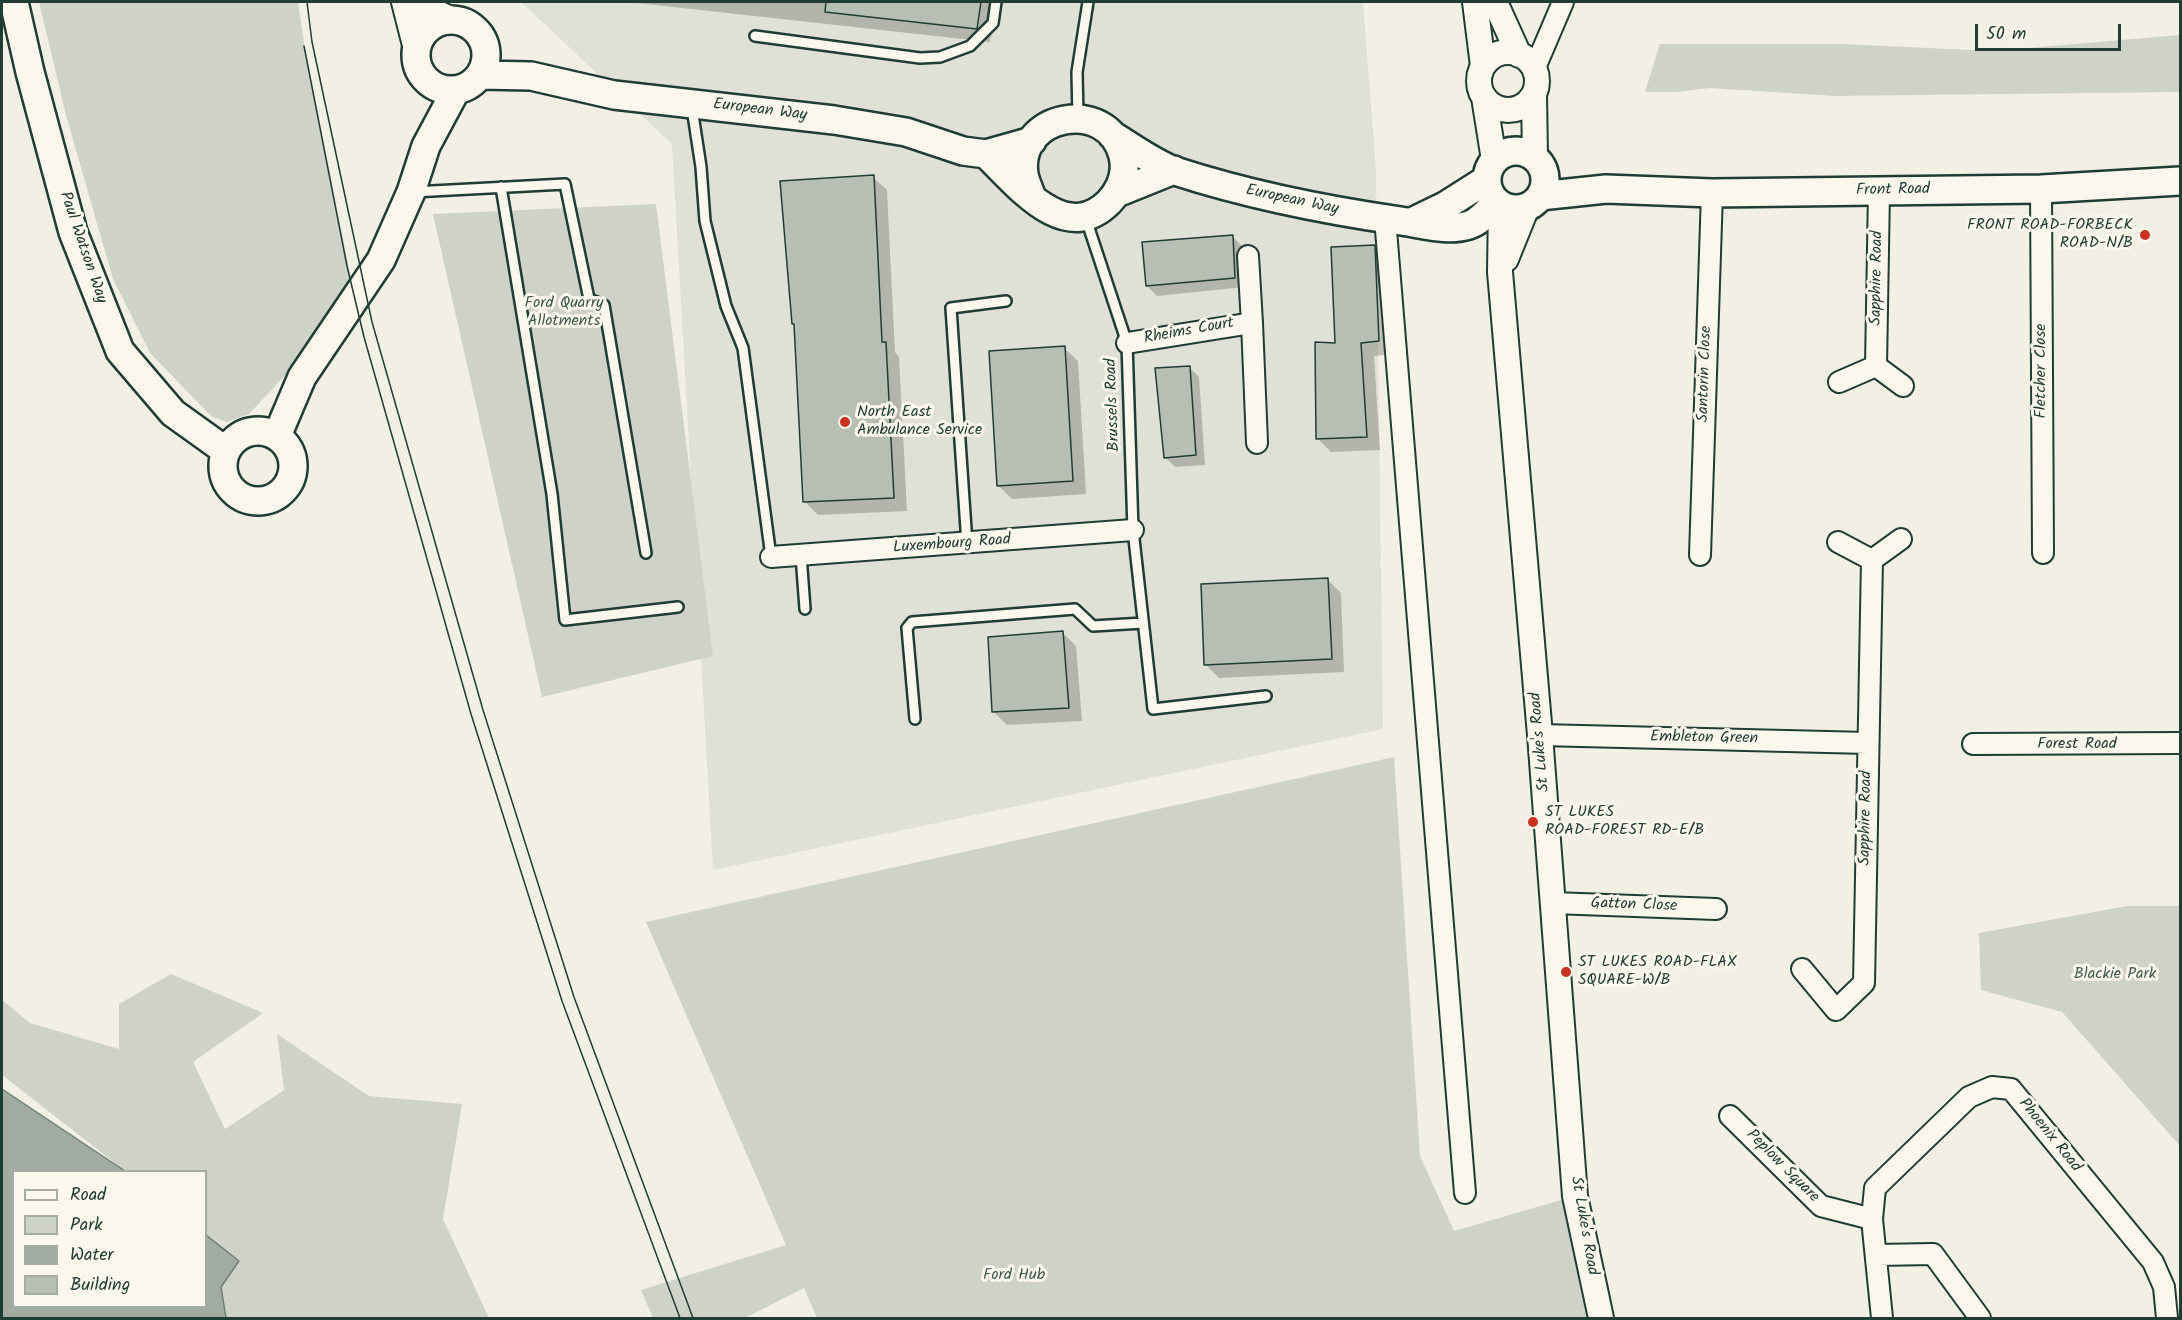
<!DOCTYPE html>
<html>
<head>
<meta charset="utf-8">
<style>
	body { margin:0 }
	#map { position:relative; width:2182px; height:1320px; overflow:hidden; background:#f2f0e5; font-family:Kalam,sans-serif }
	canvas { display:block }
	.frame { position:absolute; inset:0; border:3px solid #1f3d34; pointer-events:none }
	.legend { position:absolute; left:12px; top:1170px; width:195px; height:138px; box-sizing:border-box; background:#fbf7ec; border:2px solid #a3ada2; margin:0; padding:8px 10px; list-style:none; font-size:18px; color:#1f3d34 }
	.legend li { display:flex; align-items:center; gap:12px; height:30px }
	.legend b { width:30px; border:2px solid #a3ada2 }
	.scale { position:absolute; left:1975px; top:24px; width:146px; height:27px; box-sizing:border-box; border:3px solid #1f3d34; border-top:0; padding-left:8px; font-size:18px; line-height:21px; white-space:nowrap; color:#1f3d34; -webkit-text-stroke:4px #fbf7ec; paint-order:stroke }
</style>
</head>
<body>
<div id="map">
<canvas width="2182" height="1320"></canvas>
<div class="frame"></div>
<ul class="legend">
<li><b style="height:8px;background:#fbf7ec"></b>Road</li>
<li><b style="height:16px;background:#cfd2c8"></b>Park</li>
<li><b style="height:16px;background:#a2aba1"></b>Water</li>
<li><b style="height:16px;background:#b7beb3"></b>Building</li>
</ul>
<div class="scale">50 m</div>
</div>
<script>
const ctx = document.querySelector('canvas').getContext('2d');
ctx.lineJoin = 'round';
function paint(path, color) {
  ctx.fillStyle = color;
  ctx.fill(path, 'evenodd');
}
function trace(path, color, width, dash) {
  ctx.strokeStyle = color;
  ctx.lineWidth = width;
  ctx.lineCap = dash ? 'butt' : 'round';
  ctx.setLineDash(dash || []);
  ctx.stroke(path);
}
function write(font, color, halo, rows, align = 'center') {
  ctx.font = font + ' Kalam,sans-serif';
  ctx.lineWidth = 6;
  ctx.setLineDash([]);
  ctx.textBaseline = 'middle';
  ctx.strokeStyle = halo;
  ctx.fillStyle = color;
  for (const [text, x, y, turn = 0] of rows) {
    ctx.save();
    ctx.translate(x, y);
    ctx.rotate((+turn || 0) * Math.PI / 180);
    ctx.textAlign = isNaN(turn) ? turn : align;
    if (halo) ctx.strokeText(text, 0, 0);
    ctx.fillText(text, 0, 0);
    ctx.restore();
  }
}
const built = new Path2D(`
	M 521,2 L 1363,2 L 1376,169 L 1383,729 L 713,870 L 672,144 Z`);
const green = new Path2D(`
	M 39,2 L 298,2 L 304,44 L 351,279 L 292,368 L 249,414 L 227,422 L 211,416 L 150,353 L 113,279 L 66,115 Z
	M 2180,35 L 2180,92 L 1834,96 L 1710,88 L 1676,92 L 1645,92 L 1660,44 L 1842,44 L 1993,51 Z
	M 656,204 L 713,656 L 542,697 L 433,214 Z
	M 1394,757 L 1420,1156 L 1454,1231 L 1575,1196 L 1601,1318 L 817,1318 L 804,1288 L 745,1318 L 653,1318 L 641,1290 L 786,1245 L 646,922 Z
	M 2127,906 L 2180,906 L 2180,1146 L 2062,1012 L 1981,990 L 1979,933 Z
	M 171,974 L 263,1013 L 193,1062 L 225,1129 L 284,1090 L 277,1034 L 369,1096 L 462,1104 L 443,1219 L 489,1318 L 226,1318 L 221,1287 L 206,1235 L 206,1172 L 125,1171 L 2,1075 L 2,1000 L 30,1023 L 119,1049 L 119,1004 Z`);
const water = new Path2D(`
	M 2,1089 L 125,1171 L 14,1172 L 14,1306 L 206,1306 L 206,1235 L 239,1261 L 221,1287 L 226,1318 L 2,1318 Z`);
const shadow = new Path2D(`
	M 628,2 L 995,2 L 990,42 Z
	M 873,177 L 887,190 L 895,352 L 899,357 L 907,511 L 818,515 L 805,502 L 796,326 L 793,323 Z
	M 1233,237 L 1243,247 L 1244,287 L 1157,296 L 1147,286 Z
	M 1375,246 L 1388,260 L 1392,354 L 1374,356 L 1380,450 L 1331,452 L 1318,439 L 1336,344 Z
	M 1064,348 L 1078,361 L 1086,494 L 1012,499 L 998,485 Z
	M 1189,367 L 1199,377 L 1205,465 L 1175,467 L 1165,457 Z
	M 1327,579 L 1341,593 L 1344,672 L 1219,678 L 1206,665 Z
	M 1062,632 L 1076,646 L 1082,721 L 1007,725 L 993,711 Z`);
const building = new Path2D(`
	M 826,2 L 981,2 L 977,29 L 825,12 Z
	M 874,175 L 882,342 L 886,342 L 894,498 L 803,502 L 794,324 L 792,324 L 780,181 Z
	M 1233,235 L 1235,278 L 1146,286 L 1142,242 Z
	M 1375,245 L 1379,341 L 1361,343 L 1367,437 L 1316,439 L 1315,342 L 1335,343 L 1331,247 Z
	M 1065,346 L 1073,481 L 997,486 L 989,351 Z
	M 1190,366 L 1196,455 L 1164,458 L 1155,368 Z
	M 1328,578 L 1332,659 L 1204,665 L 1201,584 Z
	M 1063,631 L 1069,708 L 992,712 L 988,637 Z`);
const service = new Path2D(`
	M 755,36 L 920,58 L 940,57 L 970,46 L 993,23 L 996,2
	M 692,108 L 701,167 L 705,221 L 726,306 L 743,348 L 771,557
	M 1078,117 L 1077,72 L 1088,2
	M 501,187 L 552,494 L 565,620 L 678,607
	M 413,192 L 565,184 L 589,299 L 604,305 L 646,553
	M 1086,219 L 1127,343 L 1133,530 L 1153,709 L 1266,696
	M 967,544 L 951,308 L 1006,301
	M 801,555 L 805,609
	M 915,719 L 907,628 L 912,622 L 1075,609 L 1093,626 L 1143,623`);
const minor = new Path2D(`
	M 1534,70 L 1563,2
	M 2041,189 L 2043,553
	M 1385,218 L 1465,1193
	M 1252,323 L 1257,443
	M 1127,343 L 1252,323 L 1248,256
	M 1876,366 L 1879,191
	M 1839,382 L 1876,366 L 1903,386
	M 1838,542 L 1872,560 L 1901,539
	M 1700,555 L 1712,193
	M 771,557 L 1133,530
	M 1540,735 L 1868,743
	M 1973,744 L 2180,743
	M 1553,903 L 1716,909
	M 1802,969 L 1836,1010 L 1864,983 L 1872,560
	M 1730,1116 L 1821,1206 L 1872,1219
	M 1876,1255 L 1933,1254 L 1980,1318
	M 1882,1318 L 1872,1219 L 1875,1188 L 1969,1097 L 1992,1087 L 2011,1089 L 2153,1262 L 2164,1287 L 2167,1318`);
const tertiary = new Path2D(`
	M 404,2 L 416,49
	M 420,2 L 431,10 L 453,20
	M 1475,2 L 1483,66
	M 1495,2 L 1519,55
	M1479 81a29 29 0 1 1 58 0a29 29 0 1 1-58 0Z
	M 1534,94 L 1535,157
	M 1484,97 L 1494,160
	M 1501,205 L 1500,272 L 1540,735 L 1575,1196 L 1601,1318
	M 1506,259 L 1527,207`);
const secondary = new Path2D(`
	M 14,2 L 30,72 L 73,232 L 120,351 L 173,413 L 226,451
	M416 55a35 35 0 1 1 70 0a35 35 0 1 1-70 0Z
	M 480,75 L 531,76 L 614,95 L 834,120 L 906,132 L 963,151 L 986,154 L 1032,141
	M 1112,135 C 1132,147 1153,163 1175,171 C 1249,195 1324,210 1401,221 C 1423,224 1448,232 1469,225 C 1481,221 1488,211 1496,202
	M1487 180a29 29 0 1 1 58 0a29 29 0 1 1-58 0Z
	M 986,154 C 1018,185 1065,246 1109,202 C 1121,189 1127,173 1123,156 C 1108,96 1015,114 1024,174 C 1025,181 1029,189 1031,195
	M 1117,193 L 1174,170
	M 1540,196 L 1606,189 L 1712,193 L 2041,189 L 2180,181
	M 1412,222 L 1445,206 L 1486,180
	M223 466a35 35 0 1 1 70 0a35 35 0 1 1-70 0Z
	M 277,436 L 302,377 L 381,260 L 411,192 L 426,146 L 456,90`);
const tram = new Path2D(`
	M 307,2 L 312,42 L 372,322 L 483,710 L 574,997 L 693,1318
	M 304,46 L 347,266 L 364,337 L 471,714 L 562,1001 L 680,1318`);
const markers = [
	[2145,235,6,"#c8321e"],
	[845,422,6,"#c8321e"],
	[1533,822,6,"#c8321e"],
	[1566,972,6,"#c8321e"]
];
const streetNames = [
	["European Way",760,111,7],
	["Front Road",1893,191,-1],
	["European Way",1292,201,12],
	["Paul Watson Way",82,248,71],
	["Sapphire Road",1878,278,-89],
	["Rheims Court",1189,332,-10],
	["Fletcher Close",2042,371,-90],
	["Santorin Close",1706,374,-88],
	["Brussels Road",1114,405,-92],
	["Luxembourg Road",952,545,-4],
	["Embleton Green",1704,739,1],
	["St Luke's Road",1541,742,-95],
	["Forest Road",2077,745],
	["Sapphire Road",1867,818,-89],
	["Gatton Close",1634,906,2],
	["Phoenix Road",2049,1136,51],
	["Peplow Square",1782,1167,45],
	["St Luke's Road",1583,1226,80]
];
const poiNames = [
	["FRONT ROAD-FORBECK",2133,226,"right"],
	["ROAD-N/B",2133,244,"right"],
	["North East",857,413],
	["Ambulance Service",857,431],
	["ST LUKES",1545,813],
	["ROAD-FOREST RD-E/B",1545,831],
	["ST LUKES ROAD-FLAX",1578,963],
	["SQUARE-W/B",1578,981]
];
const parkNames = [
	["Ford Quarry",564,304],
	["Allotments",564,322],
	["Blackie Park",2115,975],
	["Ford Hub",1014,1276]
];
paint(built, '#e0e1d6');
paint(green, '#cfd2c8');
paint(water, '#a2aba1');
trace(water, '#6e7f75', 1.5);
paint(shadow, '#0003');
paint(building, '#b7beb3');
trace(building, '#1f3d34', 1.5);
trace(service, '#1f3d34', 14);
trace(minor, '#1f3d34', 24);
trace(tertiary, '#1f3d34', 28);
trace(secondary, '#1f3d34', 32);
trace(service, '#fbf7ec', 9);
trace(minor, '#fbf7ec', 20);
trace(tertiary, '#fbf7ec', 24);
trace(secondary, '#fbf7ec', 27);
trace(tram, '#1f3d34', 1.5);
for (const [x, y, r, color] of markers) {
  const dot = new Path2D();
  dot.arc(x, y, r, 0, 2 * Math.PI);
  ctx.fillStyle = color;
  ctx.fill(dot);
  trace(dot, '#fbf7ec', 2);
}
write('16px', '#1f3d34', '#fbf7ec', streetNames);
write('16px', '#1f3d34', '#fbf7ec', poiNames, 'left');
write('16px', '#425b52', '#fbf7ec', parkNames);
</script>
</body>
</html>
